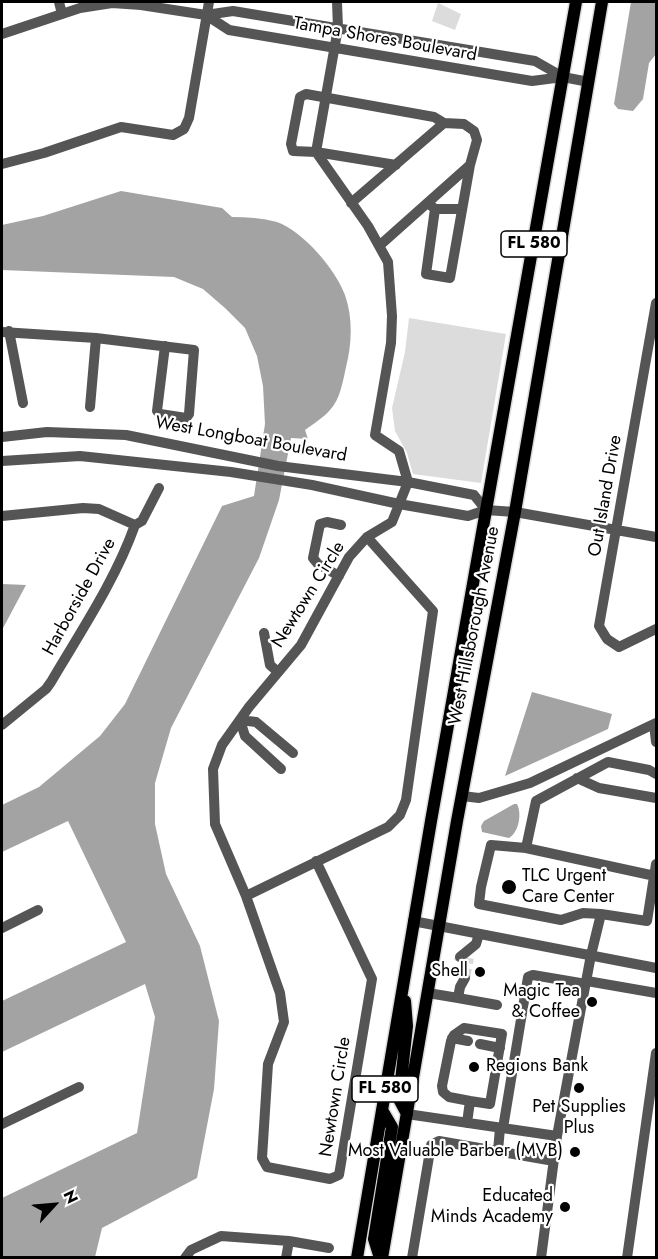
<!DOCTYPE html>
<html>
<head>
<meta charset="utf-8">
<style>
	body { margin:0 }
	#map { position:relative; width:658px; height:1259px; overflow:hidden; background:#fff; font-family:Jost,sans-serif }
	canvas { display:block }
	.frame { position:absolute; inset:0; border:3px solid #000; pointer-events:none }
	.north { position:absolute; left:24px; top:1175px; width:60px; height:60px; -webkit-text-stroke:4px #fff; paint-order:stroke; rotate:64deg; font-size:16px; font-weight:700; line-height:24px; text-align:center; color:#000 }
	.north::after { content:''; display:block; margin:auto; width:21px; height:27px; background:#000; clip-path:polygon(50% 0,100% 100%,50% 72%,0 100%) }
</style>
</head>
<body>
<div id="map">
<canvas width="658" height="1259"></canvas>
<div class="frame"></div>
<div class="north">N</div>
</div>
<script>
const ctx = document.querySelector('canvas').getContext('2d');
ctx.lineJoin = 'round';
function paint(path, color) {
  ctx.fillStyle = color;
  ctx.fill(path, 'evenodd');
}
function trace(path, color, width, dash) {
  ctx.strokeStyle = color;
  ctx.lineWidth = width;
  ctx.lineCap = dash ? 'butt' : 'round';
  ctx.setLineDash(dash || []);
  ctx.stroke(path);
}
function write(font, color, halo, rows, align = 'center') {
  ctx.font = font + ' Jost,sans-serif';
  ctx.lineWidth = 4.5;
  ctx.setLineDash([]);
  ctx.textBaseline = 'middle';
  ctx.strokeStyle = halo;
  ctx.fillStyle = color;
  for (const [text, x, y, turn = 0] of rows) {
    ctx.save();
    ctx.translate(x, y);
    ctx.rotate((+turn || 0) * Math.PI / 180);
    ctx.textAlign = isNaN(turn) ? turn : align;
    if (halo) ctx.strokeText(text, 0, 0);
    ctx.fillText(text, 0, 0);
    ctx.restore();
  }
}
const green = new Path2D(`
	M 438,3 L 461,14 L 455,30 L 432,21 Z
	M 409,318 L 506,334 L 481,483 L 413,474 L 407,453 L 395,431 L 392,408 L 405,352 Z`);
const water = new Path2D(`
	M 631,2 L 656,2 L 656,54 L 649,63 L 643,99 L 633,111 L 618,109 L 614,104 Z
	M 121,191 L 222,208 L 232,217 C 247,217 262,218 277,222 C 303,231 336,270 345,295 C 353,318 352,344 346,367 C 343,381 340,400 330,410 C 323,418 313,424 305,430 L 308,439 L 291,438 L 279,500 L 259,558 L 171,728 L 155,783 L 155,824 L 166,874 L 200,946 L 219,1021 L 214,1089 L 197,1178 L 102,1228 L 95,1257 L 2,1257 L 2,1198 L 137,1133 L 155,1017 L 145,984 L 2,1052 L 2,1001 L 126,942 L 68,821 L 2,852 L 2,805 L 39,787 L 100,736 L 125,704 L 222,506 L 254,496 L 265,424 L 263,386 L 257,356 L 245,328 L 225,308 L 203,289 L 174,277 L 2,270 L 2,225 L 43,216 Z
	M 2,584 L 26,585 L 2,630 Z
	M 532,692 L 612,714 L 608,729 L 505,776 Z
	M 514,804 L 517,804 C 522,814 519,832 509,838 L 482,832 L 481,826 L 484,821 Z`);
const minorTunnel = new Path2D(`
	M 456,976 L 460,957
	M 465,978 L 469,958`);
const minor = new Path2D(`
	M 59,2 L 62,14
	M 206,15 L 229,30 L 532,81 L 563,77
	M 2,34 L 80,8 L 112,3 L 141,5 L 206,15 L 233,11 L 535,61 L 563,77 L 589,82
	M 2,164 L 44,153 L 121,127 L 173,135 L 184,129 L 189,118 L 209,2
	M 396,165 L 316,152 L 293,151 L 291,144 L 300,97 L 306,94 L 434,117 L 444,123
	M 351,203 L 444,123 L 464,124 L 474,131 L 477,140 L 470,165 L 379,246
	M 428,203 L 435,209 L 426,274 L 450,278 L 470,165
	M 435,209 L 462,209
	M 656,303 L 599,626 L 607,639 L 619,647 L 656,629
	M 9,331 L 23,403
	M 2,332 L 96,338 L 194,350 L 189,414 L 186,418 L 160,414 L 157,411 L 165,346
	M 90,407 L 96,338
	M 2,437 L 47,432 L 126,435 L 278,466 L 408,482 L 474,495 L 486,510
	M 2,461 L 80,456 L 231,472 L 312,485 L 399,504 L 468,516 L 486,510 L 515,512 L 656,537
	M 2,516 L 83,508 L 99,509 L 135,525 C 115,581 81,631 51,682 L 46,689 L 2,725
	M 135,525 L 142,521 L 159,488
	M 339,576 L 318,564 L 313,558 L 320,524 L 327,522 L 341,525
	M 264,633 L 270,665 L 278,672
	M 654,724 L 656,742
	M 281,769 L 245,736 L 240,720 L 256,722 L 293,753
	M 577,778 L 599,788 L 656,798
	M 462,796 L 479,798 L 530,783 L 656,723
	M 526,848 L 491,845 L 481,887 L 479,904 L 561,920 L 583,913 L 601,914
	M 316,861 L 372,979 L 339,1175 L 330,1179 L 267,1167 L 262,1158 L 268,1064 L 284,1022 L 280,993 L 246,896 L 215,824 L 213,769 L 222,745 L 249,707 L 301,645 L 349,557 L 367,537
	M 655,876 L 526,848 L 536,801 L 608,762 L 649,770 L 656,774
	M 246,896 L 388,827 L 400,815 L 406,800 L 433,611 L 367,537 L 392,522 L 408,482 L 399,451 L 375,435 L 391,343 L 392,316 L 388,262 L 368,226 L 316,152 L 338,28 L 337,2
	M 413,921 L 656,968
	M 2,928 L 38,910
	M 460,957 L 476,944 L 479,934
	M 587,981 L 656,993
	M 428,993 L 458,998 L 460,987 L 465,978
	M 458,998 L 497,1005
	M 452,1038 L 468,1041
	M 480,1044 L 500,1048
	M 407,1114 L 557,1136 L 591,955 L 601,914 L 647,921 L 656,864
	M 467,1123 L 470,1101 L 490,1104 L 502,1034 L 464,1028 L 454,1035 L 451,1041 L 442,1086 L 443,1092 L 449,1097 L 470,1101
	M 2,1124 L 79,1087
	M 503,1128 L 528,977 L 533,975 L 586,984
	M 498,1151 L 500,1128
	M 185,1258 L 191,1250 L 221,1236 L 289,1241 L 329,1248
	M 286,1258 L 289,1241
	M 412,1258 L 431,1145 L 439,1141 L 554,1161
	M 541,1258 L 557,1136
	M 627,1258 L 656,1053`);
const major = new Path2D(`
	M 405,1001 L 407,1026 L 399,1099 L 407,1114
	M 357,1258 L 431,821 L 576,2
	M 380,1258 L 374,1239 L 392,1127 L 382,1110
	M 382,1258 L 457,821 L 515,512 L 602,2`);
const markers = [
	[509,887,8,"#000"],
	[480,972,6,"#000"],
	[592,1002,6,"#000"],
	[474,1067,6,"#000"],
	[579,1088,6,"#000"],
	[575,1152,6,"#000"],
	[565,1207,6,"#000"]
];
const shields = [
	[534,244,66],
	[385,1089,66]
];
const shieldNames = [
	["FL 580",534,244],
	["FL 580",385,1089]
];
const streetNames = [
	["Tampa Shores Boulevard",385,40,10],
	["West Longboat Boulevard",251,440,10],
	["Out Island Drive",606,496,-80],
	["Newtown Circle",309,595,-58],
	["Harborside Drive",80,597,-61],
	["West Hillsborough Avenue",475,626,-79],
	["Newtown Circle",336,1097,-81]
];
const poiNames = [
	["TLC Urgent",522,877,"left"],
	["Care Center",522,898,"left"],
	["Shell",468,972],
	["Magic Tea",580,992],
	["& Coffee",580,1013],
	["Regions Bank",486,1067,"left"],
	["Pet Supplies",579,1108,"center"],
	["Plus",579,1129,"center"],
	["Most Valuable Barber (MVB)",563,1152],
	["Educated",553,1197],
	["Minds Academy",553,1218]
];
paint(green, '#dcdcdc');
paint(water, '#a3a3a3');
trace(minorTunnel, '#d9d9d9', 10, [10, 5]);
trace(major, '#dbdbdb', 15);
trace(minor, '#555', 10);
trace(major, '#000', 12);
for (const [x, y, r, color] of markers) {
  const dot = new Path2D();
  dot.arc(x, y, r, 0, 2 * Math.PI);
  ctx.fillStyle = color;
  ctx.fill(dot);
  trace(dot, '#fff', 2);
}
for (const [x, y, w] of shields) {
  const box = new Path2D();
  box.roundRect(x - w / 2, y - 13, w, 26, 4.5);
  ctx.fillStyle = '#fff';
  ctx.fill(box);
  trace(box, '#000', 1.5);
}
write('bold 16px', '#000', null, shieldNames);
write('18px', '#000', '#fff', streetNames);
write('18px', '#000', '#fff', poiNames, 'right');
</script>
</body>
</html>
